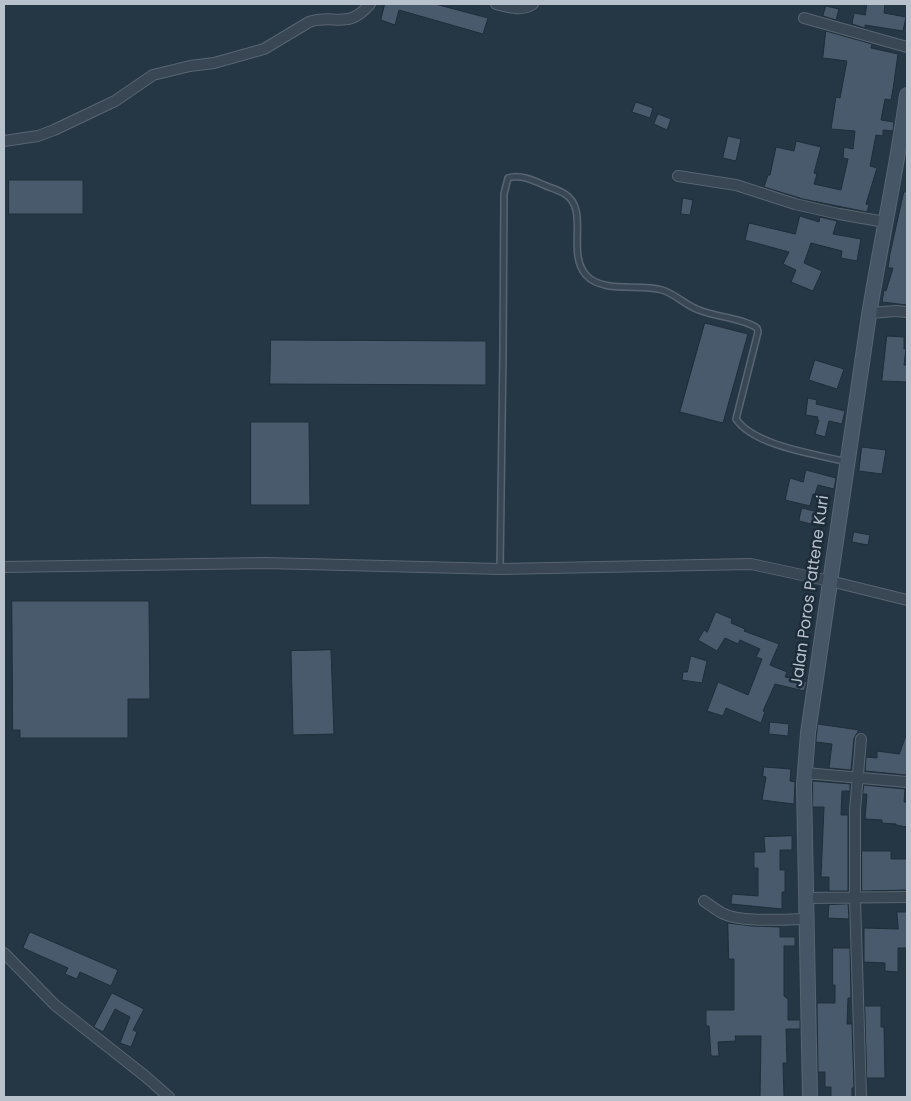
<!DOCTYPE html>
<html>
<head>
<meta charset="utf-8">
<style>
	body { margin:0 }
	#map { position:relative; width:911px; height:1101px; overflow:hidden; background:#253644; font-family:Poppins,sans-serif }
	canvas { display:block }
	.frame { position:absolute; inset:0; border:5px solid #b7c2cd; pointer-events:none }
</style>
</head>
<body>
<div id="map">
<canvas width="911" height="1101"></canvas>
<div class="frame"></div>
</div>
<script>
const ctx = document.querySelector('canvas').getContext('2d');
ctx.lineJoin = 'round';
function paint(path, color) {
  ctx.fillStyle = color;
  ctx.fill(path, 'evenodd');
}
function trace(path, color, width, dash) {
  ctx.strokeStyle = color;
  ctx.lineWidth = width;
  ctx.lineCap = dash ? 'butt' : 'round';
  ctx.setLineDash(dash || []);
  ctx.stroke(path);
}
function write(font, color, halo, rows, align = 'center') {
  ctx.font = font + ' Poppins,sans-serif';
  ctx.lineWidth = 5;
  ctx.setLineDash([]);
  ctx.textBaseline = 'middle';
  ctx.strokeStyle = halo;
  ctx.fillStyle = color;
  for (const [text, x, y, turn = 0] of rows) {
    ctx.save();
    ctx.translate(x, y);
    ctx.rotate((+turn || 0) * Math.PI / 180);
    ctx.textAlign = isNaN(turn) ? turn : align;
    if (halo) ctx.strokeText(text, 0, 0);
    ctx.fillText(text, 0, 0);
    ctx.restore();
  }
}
const building = new Path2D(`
	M 385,4 L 435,4 L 488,18 L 483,34 L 399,10 L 395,25 L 381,20 Z
	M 867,4 L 885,4 L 884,13 L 906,17 L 903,31 L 865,25 L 865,28 L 852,24 L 854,13 L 865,15 Z
	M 826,6 L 839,9 L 836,20 L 823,16 Z
	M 826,31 L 872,44 L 871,48 L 898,54 L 893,89 L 891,100 L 885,99 L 881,120 L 894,122 L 893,131 L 883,130 L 883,136 L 876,135 L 870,166 L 877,168 L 866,204 L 869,205 L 867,212 L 803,199 L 764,187 L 768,175 L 770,175 L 776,147 L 794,151 L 796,141 L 821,147 L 814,173 L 817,174 L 814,184 L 841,190 L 848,159 L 843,158 L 844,147 L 853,149 L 855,131 L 831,129 L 836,97 L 840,98 L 847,61 L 823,58 Z
	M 636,102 L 653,108 L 650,118 L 632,112 Z
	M 658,114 L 671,119 L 667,130 L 654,124 Z
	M 728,136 L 741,139 L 736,161 L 723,158 Z
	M 9,180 L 83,180 L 83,214 L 9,214 Z
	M 904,192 L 907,192 L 907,305 L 882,302 L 884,290 L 886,291 L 893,268 L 888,268 L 890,254 Z
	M 683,198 L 693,200 L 690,215 L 681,214 Z
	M 800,216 L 819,222 L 820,217 L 837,221 L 833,234 L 861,239 L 857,261 L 841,258 L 842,251 L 811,243 L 804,263 L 822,271 L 813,291 L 791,282 L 796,270 L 783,264 L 789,252 L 745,240 L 749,223 L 795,234 Z
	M 705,323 L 748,334 L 723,423 L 680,412 Z
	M 887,336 L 904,337 L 904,349 L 906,349 L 904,365 L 907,365 L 907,382 L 882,381 Z
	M 271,340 L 486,341 L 486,385 L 270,384 Z
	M 815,360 L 844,369 L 837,389 L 809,380 Z
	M 808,398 L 817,400 L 816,404 L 845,411 L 842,424 L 829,421 L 825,437 L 815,434 L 819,420 L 817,420 L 818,417 L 806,415 Z
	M 251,422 L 309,422 L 310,505 L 251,505 Z
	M 862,447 L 886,450 L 882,474 L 859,471 Z
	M 806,470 L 836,478 L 834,489 L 818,485 L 815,494 L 813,494 L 810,506 L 785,500 L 790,478 L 803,482 Z
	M 802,508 L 826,514 L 823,527 L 799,521 Z
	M 854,532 L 870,535 L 868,545 L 852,542 Z
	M 12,601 L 149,601 L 150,699 L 128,699 L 128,738 L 20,738 L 20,730 L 13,730 Z
	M 716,612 L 732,619 L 731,623 L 745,629 L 744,631 L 779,644 L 770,665 L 787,672 L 785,677 L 807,682 L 804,691 L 775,684 L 763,711 L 765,712 L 761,723 L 726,708 L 723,716 L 707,711 L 718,682 L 748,695 L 762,659 L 756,657 L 760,649 L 740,640 L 738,644 L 725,638 L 717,651 L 698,640 L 704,630 L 707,632 Z
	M 331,650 L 334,734 L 293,735 L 291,651 Z
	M 691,656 L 707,661 L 702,683 L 682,680 L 683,672 L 687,672 Z
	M 770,722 L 789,724 L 788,736 L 769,734 Z
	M 818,724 L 859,730 L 854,738 L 851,770 L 829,768 L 832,744 L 816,742 Z
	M 907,733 L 907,773 L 906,775 L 865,771 L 866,757 L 877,758 L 877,751 L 899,754 Z
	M 764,767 L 791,769 L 790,781 L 795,782 L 794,804 L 762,800 L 766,777 L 763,776 Z
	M 813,781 L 850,784 L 850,791 L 842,791 L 841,815 L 848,815 L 848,891 L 829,891 L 829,877 L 821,877 L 824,807 L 813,807 Z
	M 864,785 L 905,789 L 904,802 L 907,802 L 907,827 L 896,825 L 896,824 L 882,823 L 882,820 L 865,819 L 867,794 L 863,794 Z
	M 792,836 L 792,850 L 780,850 L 780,870 L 785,870 L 785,892 L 782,892 L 782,909 L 731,904 L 732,894 L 758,896 L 758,868 L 754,868 L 754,852 L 765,852 L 764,837 Z
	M 862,851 L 891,851 L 891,859 L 907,859 L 907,890 L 862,891 Z
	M 848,904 L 849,919 L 828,918 L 829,905 Z
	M 897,912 L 907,912 L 907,948 L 898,948 L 898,972 L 885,971 L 885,963 L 864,962 L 864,928 L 898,929 Z
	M 728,923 L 752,926 L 780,927 L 780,937 L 795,937 L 795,946 L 784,946 L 784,996 L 788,999 L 788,1020 L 800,1020 L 800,1029 L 786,1029 L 787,1063 L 783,1063 L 784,1097 L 760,1097 L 761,1036 L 735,1036 L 736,1041 L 718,1042 L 719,1056 L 711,1056 L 709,1026 L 706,1026 L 706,1010 L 734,1010 L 734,959 L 729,959 Z
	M 30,932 L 118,970 L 111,986 L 80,972 L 77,979 L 65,974 L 68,968 L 23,948 Z
	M 833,948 L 850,948 L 851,998 L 848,998 L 847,1024 L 852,1024 L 854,1088 L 852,1088 L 852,1097 L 831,1097 L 831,1087 L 825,1087 L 825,1072 L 818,1072 L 817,1003 L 835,1003 L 835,985 L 833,985 Z
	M 112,993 L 144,1009 L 133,1030 L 137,1032 L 131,1047 L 120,1043 L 130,1017 L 115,1009 L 103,1032 L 94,1027 Z
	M 865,1006 L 881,1006 L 881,1027 L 884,1027 L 885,1078 L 867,1078 Z`);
const lane = new Path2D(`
	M 500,569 L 503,352 L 504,194 L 508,178 C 520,174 533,180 544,185 C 551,188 559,190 565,194 C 590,210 566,252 586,275 C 603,294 640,283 662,290 C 676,294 686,306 699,310 C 716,317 742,318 757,328 L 758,332 L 736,419 C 754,446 816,454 847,462`);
const street = new Path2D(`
	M 496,4 C 508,7 522,12 533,4
	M 804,18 L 907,47
	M 4,141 L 38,136 L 54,130 L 115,101 L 153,75 L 190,66 L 214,63 L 264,49 L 309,22 C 335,13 347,31 370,4
	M 678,176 L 736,185 L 795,204 L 839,214 L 885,222
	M 870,313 L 896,311 L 907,312
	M 4,567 L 266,563 L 500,569 L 751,564 L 830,581 L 907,600
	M 861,739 L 855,810 L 855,899 L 861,1097
	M 805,773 L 907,782
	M 806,898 L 907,897
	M 704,901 C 710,905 717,911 724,914 C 744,923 784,919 806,919
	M 4,953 L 55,1005 L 145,1076 L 169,1097`);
const secondary = new Path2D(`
	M 810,1097 L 804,785 L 808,733 C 829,594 848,454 869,315 C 881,241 897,169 907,95`);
const streetNames = [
	["Jalan Poros Pattene Kuri",811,591,-82]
];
paint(building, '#485a6b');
trace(building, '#202e3b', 1);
trace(lane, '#586571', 8);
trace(street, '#586571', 12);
trace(secondary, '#586571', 16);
trace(lane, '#394754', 5);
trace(street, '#394754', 10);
trace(secondary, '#475667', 14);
write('16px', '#b7c2cd', '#1e2c39', streetNames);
</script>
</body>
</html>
